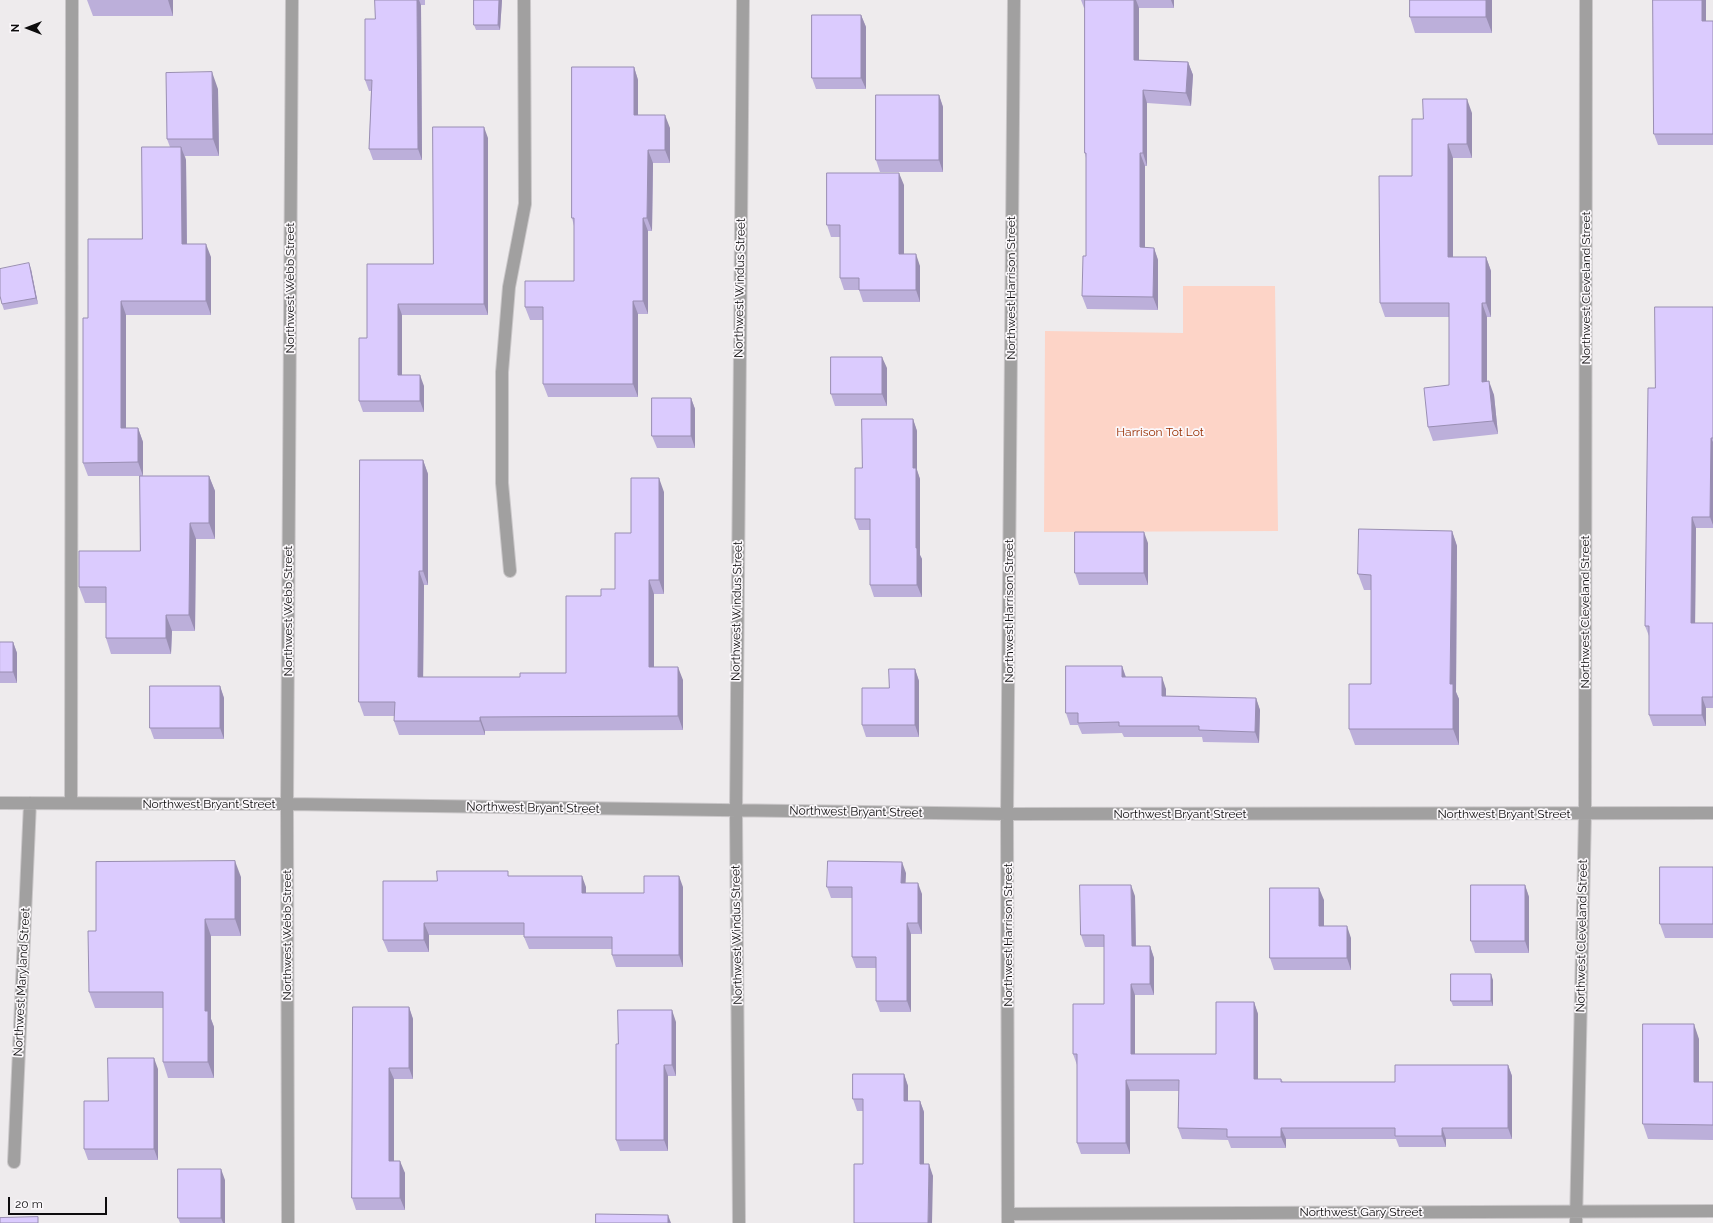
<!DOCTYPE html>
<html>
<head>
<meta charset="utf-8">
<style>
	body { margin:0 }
	#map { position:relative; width:1713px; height:1223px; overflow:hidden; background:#eeebed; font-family:Raleway,sans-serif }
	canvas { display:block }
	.north { position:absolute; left:8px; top:8px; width:40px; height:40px; -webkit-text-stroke:3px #fbf8fb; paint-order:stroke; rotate:270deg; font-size:11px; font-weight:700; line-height:16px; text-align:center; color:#0d0c0d }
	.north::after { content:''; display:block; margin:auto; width:14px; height:18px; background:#0d0c0d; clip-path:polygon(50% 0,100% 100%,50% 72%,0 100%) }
	.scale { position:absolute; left:8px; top:1197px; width:99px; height:18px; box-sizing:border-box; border:2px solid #0d0c0d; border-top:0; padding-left:5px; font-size:12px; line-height:14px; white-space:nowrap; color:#0d0c0d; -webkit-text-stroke:3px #fbf8fb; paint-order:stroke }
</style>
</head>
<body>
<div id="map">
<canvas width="1713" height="1223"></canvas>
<div class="north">N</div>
<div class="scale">20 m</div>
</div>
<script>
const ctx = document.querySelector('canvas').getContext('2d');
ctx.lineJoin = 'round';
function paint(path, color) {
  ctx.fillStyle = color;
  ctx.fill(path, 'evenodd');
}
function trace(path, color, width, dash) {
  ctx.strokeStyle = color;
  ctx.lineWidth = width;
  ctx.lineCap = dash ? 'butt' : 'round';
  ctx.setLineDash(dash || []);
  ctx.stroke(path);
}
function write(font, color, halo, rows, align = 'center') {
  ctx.font = font + ' Raleway,sans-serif';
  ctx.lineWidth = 3.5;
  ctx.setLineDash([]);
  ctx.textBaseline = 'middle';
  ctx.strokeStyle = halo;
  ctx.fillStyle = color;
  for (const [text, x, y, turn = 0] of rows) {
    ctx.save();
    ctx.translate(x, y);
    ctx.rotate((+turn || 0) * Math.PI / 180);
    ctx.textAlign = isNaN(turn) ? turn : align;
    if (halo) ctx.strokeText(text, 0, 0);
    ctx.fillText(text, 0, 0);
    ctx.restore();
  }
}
const green = new Path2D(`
	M 1183,286 L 1275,286 L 1278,531 L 1044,532 L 1045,331 L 1183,333 Z`);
const service = new Path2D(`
	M 510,571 L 502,483 L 502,372 L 509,287 L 525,204 L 524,0
	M 71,803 L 72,0`);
const minor = new Path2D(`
	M 0,803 L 287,804 L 1007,814 L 1713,813
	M 14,1162 L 30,803
	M 1008,1214 L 1713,1211
	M 288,1223 L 287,804 L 292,0
	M 739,1223 L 736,811 L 743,0
	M 1008,1223 L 1007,814 L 1014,0
	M 1576,1223 L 1585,814 L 1586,0`);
const wall = new Path2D(`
	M 87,0 L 173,0 L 173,16 L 93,16 Z
	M 375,0 L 425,0 L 425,5 L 421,5 L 422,160 L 373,160 L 369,149 L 371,91 L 369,91 L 365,80 L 375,19 Z
	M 474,0 L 502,0 L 500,30 L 476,30 L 474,25 Z
	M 1081,0 L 1174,0 L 1174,8 L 1139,8 L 1139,60 L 1188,62 L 1193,75 L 1191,106 L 1147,103 L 1147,166 L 1145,166 L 1145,248 L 1154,248 L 1158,260 L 1158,310 L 1087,309 L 1082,296 L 1086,256 L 1086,158 L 1085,153 L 1085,8 L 1084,8 Z
	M 1410,0 L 1492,0 L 1492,33 L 1415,33 L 1410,17 Z
	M 1653,0 L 1706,0 L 1706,21 L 1713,21 L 1713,145 L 1658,145 L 1654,134 Z
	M 861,15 L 866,27 L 866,89 L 816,89 L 812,78 Z
	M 634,67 L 638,80 L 638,115 L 670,128 L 670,163 L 653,163 L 652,231 L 648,231 L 648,314 L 638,314 L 638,397 L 548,397 L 543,384 L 543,320 L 530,320 L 525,307 L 574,281 L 574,226 L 572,218 Z
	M 218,89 L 219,156 L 185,156 L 186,160 L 187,244 L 211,257 L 211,315 L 126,315 L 126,428 L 138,428 L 143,442 L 143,476 L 209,476 L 215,491 L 215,539 L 196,539 L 195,631 L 172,631 L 171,654 L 111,654 L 106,638 L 106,603 L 85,603 L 79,587 L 140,551 L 140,476 L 88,476 L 83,463 L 88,318 L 142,239 L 170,147 L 167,139 Z
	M 939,95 L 943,107 L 943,172 L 880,172 L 876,160 Z
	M 1472,113 L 1472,158 L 1453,158 L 1453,257 L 1486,257 L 1491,271 L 1491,317 L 1487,317 L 1487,381 L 1494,395 L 1498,434 L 1433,441 L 1428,427 L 1449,385 L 1449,317 L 1385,317 L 1380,303 L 1412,176 L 1423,119 Z
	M 488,138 L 488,315 L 402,315 L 402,375 L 424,386 L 424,412 L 363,412 L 359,401 L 367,338 L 433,264 Z
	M 904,185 L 904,254 L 920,266 L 920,302 L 863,302 L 859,290 L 844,290 L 840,278 L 840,237 L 831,237 L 827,225 Z
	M 31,269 L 38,304 L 4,310 L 2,304 Z
	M 1713,307 L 1713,528 L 1696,528 L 1695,623 L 1713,623 L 1713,708 L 1706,708 L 1706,726 L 1653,726 L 1649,715 L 1649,636 L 1645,626 L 1655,388 Z
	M 887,368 L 887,406 L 835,406 L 831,394 Z
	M 691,398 L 695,409 L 695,448 L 657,448 L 652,436 Z
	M 913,419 L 917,431 L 917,470 L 920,479 L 920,555 L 922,559 L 922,597 L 874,597 L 870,585 L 870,530 L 859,530 L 855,519 L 862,468 Z
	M 423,460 L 428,474 L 428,585 L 424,585 L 423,677 L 520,677 L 566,673 L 601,596 L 615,589 L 631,533 L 664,492 L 664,594 L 654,594 L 654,667 L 683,680 L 683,730 L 485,731 L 485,735 L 399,735 L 394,721 L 394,716 L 364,716 L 359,702 Z
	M 1452,531 L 1457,546 L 1456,692 L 1459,699 L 1459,745 L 1355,745 L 1349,729 L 1371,684 L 1371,590 L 1364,590 L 1358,574 Z
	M 1148,543 L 1148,585 L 1079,585 L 1075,573 Z
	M 0,642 L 13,642 L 17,653 L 17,683 L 0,683 Z
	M 1122,666 L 1126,677 L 1166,689 L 1166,696 L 1256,698 L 1260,710 L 1259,743 L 1203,742 L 1202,737 L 1124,737 L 1122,733 L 1082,734 L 1078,725 L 1070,725 L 1066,713 Z
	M 915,669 L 919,681 L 919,737 L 866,737 L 862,725 L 889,688 Z
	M 220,686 L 224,698 L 224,739 L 154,739 L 150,728 Z
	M 1713,867 L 1713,938 L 1665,938 L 1660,924 Z
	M 906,873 L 905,883 L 922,894 L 922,934 L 911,934 L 911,1012 L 880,1012 L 876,1001 L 876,968 L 856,968 L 852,957 L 852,898 L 831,898 L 827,887 Z
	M 510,876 L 586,887 L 586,893 L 644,893 L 683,887 L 683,967 L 616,967 L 612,955 L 612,949 L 529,949 L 524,937 L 524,935 L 429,935 L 429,952 L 388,952 L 383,940 L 437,881 Z
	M 241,877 L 241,936 L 211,936 L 211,1019 L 214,1027 L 214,1078 L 168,1078 L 163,1062 L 163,1008 L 95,1008 L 89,992 L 96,931 Z
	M 1525,885 L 1529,897 L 1529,953 L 1475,953 L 1471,941 Z
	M 1135,896 L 1136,946 L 1150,946 L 1154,958 L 1154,995 L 1135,995 L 1135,1054 L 1216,1054 L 1254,1002 L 1258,1014 L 1258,1079 L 1281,1079 L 1283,1082 L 1395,1082 L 1508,1065 L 1512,1076 L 1512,1139 L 1446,1139 L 1446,1147 L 1399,1147 L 1396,1139 L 1286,1139 L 1286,1148 L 1231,1148 L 1228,1140 L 1182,1139 L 1178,1128 L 1179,1091 L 1130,1091 L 1130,1154 L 1081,1154 L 1077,1143 L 1077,1065 L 1073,1054 L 1104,1004 L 1104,947 L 1085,947 L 1081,935 Z
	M 1324,900 L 1324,926 L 1351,938 L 1351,970 L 1274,970 L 1270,958 Z
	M 1493,980 L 1493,1006 L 1453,1006 L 1451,1001 Z
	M 353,1007 L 409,1007 L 413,1019 L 413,1079 L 394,1079 L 394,1161 L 405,1173 L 405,1210 L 356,1210 L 352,1198 Z
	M 676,1022 L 676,1076 L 668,1076 L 668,1151 L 620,1151 L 616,1140 L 618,1044 Z
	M 1699,1039 L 1699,1082 L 1713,1082 L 1713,1140 L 1648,1139 L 1643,1124 Z
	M 158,1069 L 158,1160 L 88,1160 L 84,1149 L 108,1101 Z
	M 904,1074 L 908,1086 L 908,1101 L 920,1101 L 924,1112 L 924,1164 L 933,1176 L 863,1164 L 863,1111 L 857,1111 L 853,1099 Z
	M 225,1180 L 225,1223 L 180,1223 L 178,1218 Z`);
const shadedWall = new Path2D(`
	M 168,0 L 173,0 L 173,16 Z
	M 417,0 L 419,0 L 421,5 L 422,160 L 418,149 Z
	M 499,0 L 502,0 L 500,30 L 498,25 Z
	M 1134,0 L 1136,0 L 1139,8 L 1139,72 L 1134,60 Z
	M 1171,0 L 1174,0 L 1174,8 Z
	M 1486,0 L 1492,0 L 1492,33 L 1486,17 Z
	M 1702,0 L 1706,0 L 1706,33 L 1702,21 Z
	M 861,15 L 866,27 L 866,89 L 861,78 Z
	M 1188,62 L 1193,75 L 1191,106 L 1186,93 Z
	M 634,67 L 638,80 L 638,128 L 634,115 Z
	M 212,72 L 218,89 L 219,156 L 213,139 Z
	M 1143,90 L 1147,103 L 1147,166 L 1143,153 Z
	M 939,95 L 943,107 L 943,172 L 939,160 Z
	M 1467,99 L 1472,113 L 1472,158 L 1467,144 Z
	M 665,115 L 670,128 L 670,163 L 665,150 Z
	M 484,127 L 488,138 L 488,315 L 484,304 Z
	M 1448,144 L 1453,158 L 1453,271 L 1448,257 Z
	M 181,147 L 186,160 L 187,257 L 182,244 Z
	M 648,150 L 653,163 L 652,231 L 647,218 Z
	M 1140,153 L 1145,166 L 1145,260 L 1140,247 Z
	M 899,173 L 904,185 L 904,265 L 899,254 Z
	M 643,218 L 648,231 L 648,314 L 643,301 Z
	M 206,244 L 211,257 L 211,315 L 206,301 Z
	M 1154,248 L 1158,260 L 1158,310 L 1153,297 Z
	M 916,254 L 920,266 L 920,302 L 916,290 Z
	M 1486,257 L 1491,271 L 1491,317 L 1486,303 Z
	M 29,263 L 31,269 L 38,304 L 36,298 Z
	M 121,301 L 126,315 L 126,442 L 121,428 Z
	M 633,301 L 638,314 L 638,397 L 633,384 Z
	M 1482,303 L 1487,317 L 1487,395 L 1482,382 Z
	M 398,304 L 402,315 L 402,386 L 398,375 Z
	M 882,357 L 887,368 L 887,406 L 882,394 Z
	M 420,375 L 424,386 L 424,412 L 420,401 Z
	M 1489,381 L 1494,395 L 1498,434 L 1493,421 Z
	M 691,398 L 695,409 L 695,448 L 691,436 Z
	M 913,419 L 917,431 L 917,470 L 920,479 L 920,555 L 922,559 L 922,597 L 917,585 L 913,468 Z
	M 138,428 L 143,442 L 143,476 L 138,462 Z
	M 1711,438 L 1713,442 L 1713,525 L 1710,517 Z
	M 423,460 L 428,474 L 428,585 L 423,571 Z
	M 209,476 L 215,491 L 215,539 L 209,523 Z
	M 659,478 L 664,492 L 664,594 L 659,580 Z
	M 1692,517 L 1696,528 L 1695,634 L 1691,623 Z
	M 190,523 L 196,539 L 195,631 L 189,615 Z
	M 1452,531 L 1457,546 L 1456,692 L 1459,699 L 1459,745 L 1453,729 L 1450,684 Z
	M 1144,532 L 1148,543 L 1148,585 L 1144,573 Z
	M 419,571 L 424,585 L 423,691 L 418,677 Z
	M 649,580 L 654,594 L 654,680 L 649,667 Z
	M 166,615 L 172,631 L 171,654 L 166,638 Z
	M 13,642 L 17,653 L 17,683 L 13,672 Z
	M 1122,666 L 1126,678 L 1122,677 Z
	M 678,667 L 683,680 L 683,730 L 678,716 Z
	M 915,669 L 919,681 L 919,737 L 915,725 Z
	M 1162,677 L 1166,689 L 1166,707 L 1162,696 Z
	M 220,686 L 224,698 L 224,739 L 220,728 Z
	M 1702,697 L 1706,708 L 1706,726 L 1702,715 Z
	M 1256,698 L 1260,710 L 1259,743 L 1255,732 Z
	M 480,717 L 485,731 L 485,735 L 480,721 Z
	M 235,861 L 241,877 L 241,936 L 235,919 Z
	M 902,862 L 906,873 L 905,894 L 901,883 Z
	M 582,876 L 586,887 L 586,904 L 582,893 Z
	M 679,876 L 683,887 L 683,967 L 679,955 Z
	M 918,883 L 922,894 L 922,934 L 918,923 Z
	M 1131,885 L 1135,896 L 1136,958 L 1132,946 Z
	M 1525,885 L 1529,897 L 1529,953 L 1525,941 Z
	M 1319,888 L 1324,900 L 1324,938 L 1319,926 Z
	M 205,919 L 211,936 L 211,1019 L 214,1027 L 214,1078 L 208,1062 L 205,1011 Z
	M 424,923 L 429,935 L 429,952 L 424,940 Z
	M 907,923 L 911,934 L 911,1012 L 907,1001 Z
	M 1347,926 L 1351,938 L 1351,970 L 1347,958 Z
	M 1150,946 L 1154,958 L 1154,995 L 1150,984 Z
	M 1491,974 L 1493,980 L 1493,1006 L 1491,1001 Z
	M 1131,984 L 1135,995 L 1135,1065 L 1131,1054 Z
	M 1254,1002 L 1258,1014 L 1258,1091 L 1254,1079 Z
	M 409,1007 L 413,1019 L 413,1079 L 409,1068 Z
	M 672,1010 L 676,1022 L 676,1076 L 672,1065 Z
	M 1694,1024 L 1699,1039 L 1699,1097 L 1694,1082 Z
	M 154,1058 L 158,1069 L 158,1160 L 154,1149 Z
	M 664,1065 L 668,1076 L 668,1151 L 664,1140 Z
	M 1508,1065 L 1512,1076 L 1512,1139 L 1508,1128 Z
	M 389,1068 L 394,1079 L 394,1173 L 389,1161 Z
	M 904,1074 L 908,1086 L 908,1112 L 904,1101 Z
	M 1126,1080 L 1130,1091 L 1130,1154 L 1126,1143 Z
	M 920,1101 L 924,1112 L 924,1176 L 920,1164 Z
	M 1281,1128 L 1286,1139 L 1286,1148 L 1281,1137 Z
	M 1442,1128 L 1446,1139 L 1446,1147 L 1442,1136 Z
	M 400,1161 L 405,1173 L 405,1210 L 400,1198 Z
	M 929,1164 L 933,1176 L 932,1223 L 928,1223 Z
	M 221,1169 L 225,1180 L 225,1223 L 223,1223 L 221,1218 Z
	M 668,1215 L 671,1223 L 668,1223 Z`);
const building = new Path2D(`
	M 375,0 L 417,0 L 418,149 L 369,149 L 372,80 L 365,80 L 365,19 L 375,19 Z
	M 474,0 L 499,0 L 498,25 L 474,25 Z
	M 1085,0 L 1134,0 L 1134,60 L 1188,62 L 1186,93 L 1143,90 L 1143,153 L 1140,153 L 1140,247 L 1154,248 L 1153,297 L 1082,296 L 1083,256 L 1086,256 L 1086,153 L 1085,153 Z
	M 1410,0 L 1486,0 L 1486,17 L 1410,17 Z
	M 1653,0 L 1702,0 L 1702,21 L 1713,21 L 1713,134 L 1654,134 Z
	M 812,15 L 861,15 L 861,78 L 812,78 Z
	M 572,67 L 634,67 L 634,115 L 665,115 L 665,150 L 648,150 L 647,218 L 643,218 L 643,301 L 633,301 L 633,384 L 543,384 L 543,307 L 525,307 L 525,281 L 574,281 L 574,218 L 572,218 Z
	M 212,72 L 213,139 L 167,139 L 166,73 Z
	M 876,95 L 939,95 L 939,160 L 876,160 Z
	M 1423,99 L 1467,99 L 1467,144 L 1448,144 L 1448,257 L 1486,257 L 1486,303 L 1482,303 L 1482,382 L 1489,381 L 1493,421 L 1428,427 L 1424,388 L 1449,385 L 1449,303 L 1380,303 L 1379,176 L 1412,176 L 1412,119 L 1423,119 Z
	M 433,127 L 484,127 L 484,304 L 398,304 L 398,375 L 420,375 L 420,401 L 359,401 L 359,338 L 367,338 L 367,264 L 433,264 Z
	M 142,147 L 181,147 L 182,244 L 206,244 L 206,301 L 121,301 L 121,428 L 138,428 L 138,462 L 83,463 L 83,318 L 88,318 L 88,239 L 142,239 Z
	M 827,173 L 899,173 L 899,254 L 916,254 L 916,290 L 859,290 L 859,278 L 840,278 L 840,225 L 827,225 Z
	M 29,263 L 36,298 L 2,304 L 0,296 L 0,269 Z
	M 1655,307 L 1713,307 L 1713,438 L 1711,438 L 1710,517 L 1692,517 L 1691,623 L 1713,623 L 1713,697 L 1702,697 L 1702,715 L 1649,715 L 1649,626 L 1645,626 L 1648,388 L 1655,388 Z
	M 831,357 L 882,357 L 882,394 L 831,394 Z
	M 652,398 L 691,398 L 691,436 L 652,436 Z
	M 862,419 L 913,419 L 913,468 L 916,468 L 916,548 L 917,548 L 917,585 L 870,585 L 870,519 L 855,519 L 855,468 L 862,468 Z
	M 360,460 L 423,460 L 423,571 L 419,571 L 418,677 L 520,677 L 520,673 L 566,673 L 566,596 L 601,596 L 601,589 L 615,589 L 615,533 L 631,533 L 631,478 L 659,478 L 659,580 L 649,580 L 649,667 L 678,667 L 678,716 L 480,717 L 480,721 L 394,721 L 395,702 L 359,702 Z
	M 140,476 L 209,476 L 209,523 L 190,523 L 189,615 L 166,615 L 166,638 L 106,638 L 106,587 L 79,587 L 79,551 L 140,551 Z
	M 1359,529 L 1452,531 L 1450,684 L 1453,684 L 1453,729 L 1349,729 L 1349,684 L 1371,684 L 1371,575 L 1358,574 Z
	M 1075,532 L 1144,532 L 1144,573 L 1075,573 Z
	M 0,642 L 13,642 L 13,672 L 0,672 Z
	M 1066,666 L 1122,666 L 1122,677 L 1162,677 L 1162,696 L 1256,698 L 1255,732 L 1199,730 L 1199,726 L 1119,726 L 1119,722 L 1078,723 L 1078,713 L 1066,713 Z
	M 889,669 L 915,669 L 915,725 L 862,725 L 862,688 L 889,688 Z
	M 150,686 L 220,686 L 220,728 L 150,728 Z
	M 235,861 L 235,919 L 205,919 L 205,1011 L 208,1011 L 208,1062 L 163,1062 L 163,992 L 89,992 L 88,931 L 96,931 L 96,862 Z
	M 828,861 L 902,862 L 901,883 L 918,883 L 918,923 L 907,923 L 907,1001 L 876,1001 L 876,957 L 852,957 L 852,887 L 827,887 Z
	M 1660,867 L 1713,867 L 1713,924 L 1660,924 Z
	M 437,871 L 508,871 L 508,876 L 582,876 L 582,893 L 644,893 L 644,876 L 679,876 L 679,955 L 612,955 L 612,937 L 524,937 L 524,923 L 424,923 L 424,940 L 383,940 L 383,881 L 437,881 Z
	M 1080,885 L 1131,885 L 1132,946 L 1150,946 L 1150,984 L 1131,984 L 1131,1054 L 1216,1054 L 1216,1002 L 1254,1002 L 1254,1079 L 1281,1079 L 1281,1082 L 1395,1082 L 1395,1065 L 1508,1065 L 1508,1128 L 1442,1128 L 1442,1136 L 1395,1136 L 1395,1128 L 1281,1128 L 1281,1137 L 1227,1137 L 1227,1129 L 1178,1128 L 1179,1080 L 1126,1080 L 1126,1143 L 1077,1143 L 1077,1054 L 1073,1054 L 1073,1004 L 1104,1004 L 1104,935 L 1081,935 Z
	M 1471,885 L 1525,885 L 1525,941 L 1471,941 Z
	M 1270,888 L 1319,888 L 1319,926 L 1347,926 L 1347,958 L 1270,958 Z
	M 1451,974 L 1491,974 L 1491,1001 L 1451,1001 Z
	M 353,1007 L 409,1007 L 409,1068 L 389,1068 L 389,1161 L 400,1161 L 400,1198 L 352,1198 Z
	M 618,1010 L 672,1010 L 672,1065 L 664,1065 L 664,1140 L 616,1140 L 616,1044 L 618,1044 Z
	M 1643,1024 L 1694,1024 L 1694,1082 L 1713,1082 L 1713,1125 L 1643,1124 Z
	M 108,1058 L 154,1058 L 154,1149 L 84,1149 L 84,1101 L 108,1101 Z
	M 853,1074 L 904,1074 L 904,1101 L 920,1101 L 920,1164 L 929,1164 L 928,1223 L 854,1223 L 854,1164 L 863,1164 L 863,1099 L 853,1099 Z
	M 178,1169 L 221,1169 L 221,1218 L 178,1218 Z
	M 596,1214 L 668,1215 L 668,1223 L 596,1223 Z
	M 38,1217 L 38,1223 L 0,1223 L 0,1218 Z`);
const streetNames = [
	["Northwest Webb Street",290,288,-90],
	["Northwest Windus Street",740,288,-89],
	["Northwest Harrison Street",1011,288,-90],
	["Northwest Cleveland Street",1586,288,-90],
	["Northwest Webb Street",288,611,-90],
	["Northwest Windus Street",737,611,-89],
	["Northwest Harrison Street",1009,611,-90],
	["Northwest Cleveland Street",1585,612,-90],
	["Northwest Bryant Street",209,804],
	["Northwest Bryant Street",533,808,1],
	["Northwest Bryant Street",856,812,1],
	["Northwest Bryant Street",1180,814],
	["Northwest Bryant Street",1504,814],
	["Northwest Webb Street",287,935,-90],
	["Northwest Windus Street",737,935,-91],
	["Northwest Harrison Street",1008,935,-90],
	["Northwest Cleveland Street",1582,936,-89],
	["Northwest Maryland Street",22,982,-87],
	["Northwest Gary Street",1361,1212]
];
const parkNames = [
	["Harrison Tot Lot",1160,432]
];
paint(green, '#fdd4c7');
trace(service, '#cac7c9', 14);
trace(minor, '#cac7c9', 14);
trace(service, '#a1a0a0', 12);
trace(minor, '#a1a0a0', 12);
paint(wall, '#bcafda');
paint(shadedWall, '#998eb2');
paint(building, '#dbcbfe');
trace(building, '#998eb2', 1);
write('12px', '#0d0c0d', '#fbf8fb', streetNames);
write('12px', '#982e01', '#fbf8fb', parkNames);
</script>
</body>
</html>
